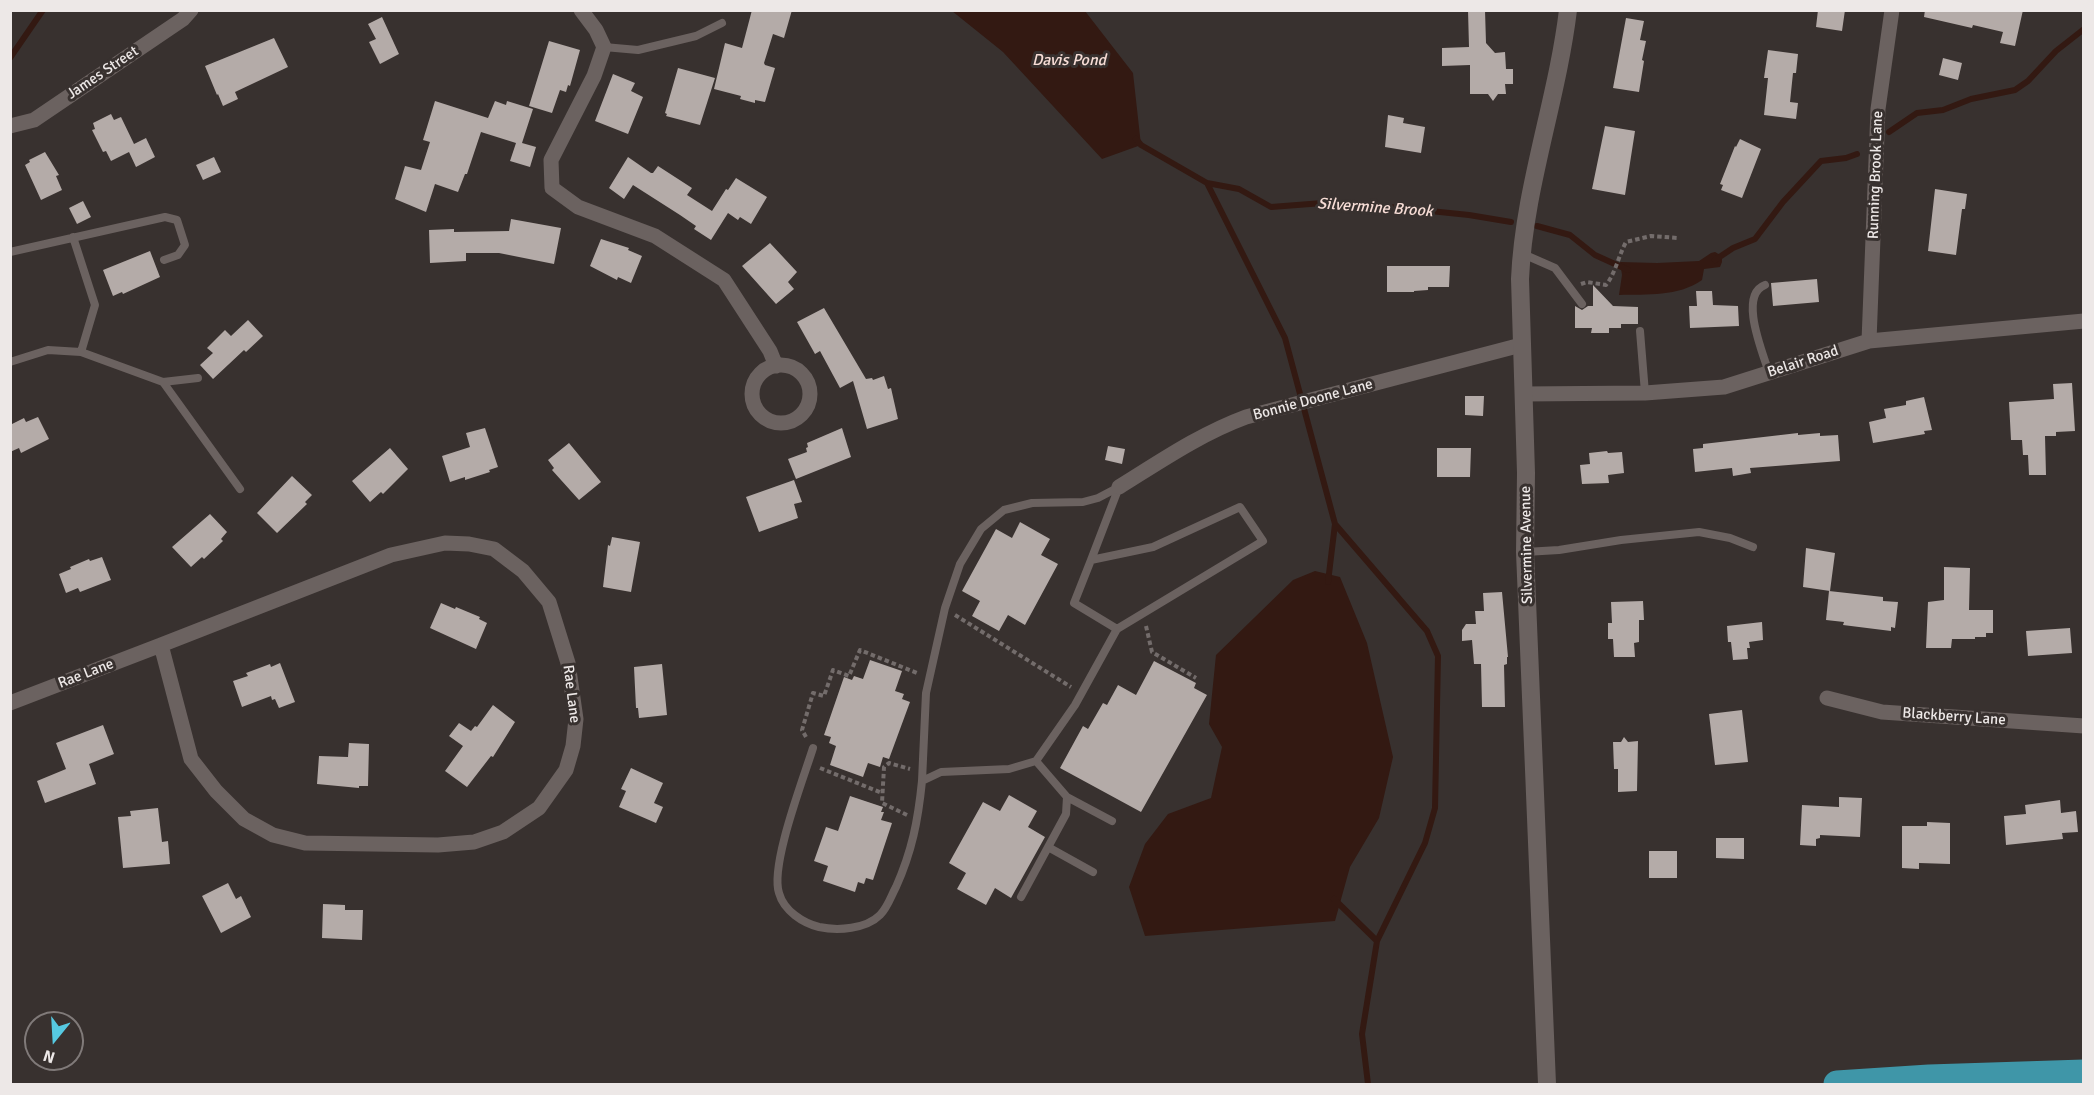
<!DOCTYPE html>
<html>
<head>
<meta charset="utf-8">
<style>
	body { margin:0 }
	#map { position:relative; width:2094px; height:1095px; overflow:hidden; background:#38312f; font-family:Signika,sans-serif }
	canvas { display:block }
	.frame { position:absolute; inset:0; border:12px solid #ede8e7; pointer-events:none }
	.north { position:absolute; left:24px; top:1011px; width:60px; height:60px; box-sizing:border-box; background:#38312f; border:2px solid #807a79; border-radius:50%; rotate:198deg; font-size:16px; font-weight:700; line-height:24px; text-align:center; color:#ede8e7 }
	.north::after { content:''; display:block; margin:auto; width:21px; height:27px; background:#56c9e1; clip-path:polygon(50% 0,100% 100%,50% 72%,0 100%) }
</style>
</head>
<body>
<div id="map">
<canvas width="2094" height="1095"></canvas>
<div class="frame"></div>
<div class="north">N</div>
</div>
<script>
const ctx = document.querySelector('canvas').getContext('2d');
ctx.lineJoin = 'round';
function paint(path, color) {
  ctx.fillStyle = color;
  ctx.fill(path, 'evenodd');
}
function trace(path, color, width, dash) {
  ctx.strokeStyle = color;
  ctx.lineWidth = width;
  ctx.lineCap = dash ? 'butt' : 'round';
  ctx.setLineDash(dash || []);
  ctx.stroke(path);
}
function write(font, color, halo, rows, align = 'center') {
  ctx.font = font + ' Signika,sans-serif';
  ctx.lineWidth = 6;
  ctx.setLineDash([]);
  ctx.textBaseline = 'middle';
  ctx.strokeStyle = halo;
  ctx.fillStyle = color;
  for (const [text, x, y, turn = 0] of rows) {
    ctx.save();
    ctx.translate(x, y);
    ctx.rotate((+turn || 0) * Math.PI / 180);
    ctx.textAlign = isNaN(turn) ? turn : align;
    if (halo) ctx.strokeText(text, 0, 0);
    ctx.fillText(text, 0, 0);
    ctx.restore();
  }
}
const water = new Path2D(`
	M 952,11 L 1085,11 L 1133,73 L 1141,145 L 1102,159 L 1003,52 Z
	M 1715,252 L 1722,256 L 1722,262 L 1720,267 L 1704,269 L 1702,280 C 1678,297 1647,294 1619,295 L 1622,275 L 1620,262 L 1657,263 L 1699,261 L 1711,253 Z
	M 1315,571 L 1340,577 L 1367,643 L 1393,757 L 1379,818 L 1350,867 L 1335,921 L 1145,936 L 1129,887 L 1145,844 L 1168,814 L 1211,798 L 1222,747 L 1209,724 L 1216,655 L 1293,580 Z`);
const stream = new Path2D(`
	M 10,58 L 43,10
	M 1889,132 L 1917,113 L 1943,110 L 1971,99 L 2015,90 L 2028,81 L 2056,51 L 2084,29
	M 1136,139 L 1141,145 L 1207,183 L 1285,338 L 1335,524 L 1427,631 L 1438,656 L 1435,808 L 1425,843 L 1377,941 L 1362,1034 L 1368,1084
	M 1207,183 L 1239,189 L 1271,207 L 1323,203 L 1401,208 L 1469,215 L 1511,222
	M 1537,226 L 1570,235 L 1595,255 L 1628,270
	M 1715,260 L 1733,248 L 1755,239 L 1783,202 L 1821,161 L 1846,158 L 1857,154
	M 1328,582 L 1335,524
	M 1334,899 L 1377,941`);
const building = new Path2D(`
	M 752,10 L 792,10 L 784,38 L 773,34 L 764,63 L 765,65 L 775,68 L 765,102 L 755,100 L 755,103 L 740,99 L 741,96 L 714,89 L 725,43 L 742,48 Z
	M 1468,10 L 1485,10 L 1486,43 L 1495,53 L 1505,52 L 1506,69 L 1513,69 L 1513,84 L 1505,84 L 1506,94 L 1498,94 L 1493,101 L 1488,94 L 1470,94 L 1470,65 L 1442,66 L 1442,48 L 1469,47 Z
	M 1818,10 L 1845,10 L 1842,31 L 1816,27 Z
	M 1925,10 L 2023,10 L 2015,46 L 2000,43 L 2003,32 L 1973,25 L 1972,28 L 1924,17 Z
	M 382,17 L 399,54 L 380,64 L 369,42 L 376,39 L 368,24 Z
	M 1626,18 L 1644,21 L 1640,40 L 1646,41 L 1642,60 L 1644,61 L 1639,92 L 1613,88 Z
	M 274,38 L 288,67 L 235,92 L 238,99 L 223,106 L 218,94 L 217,95 L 205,66 Z
	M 549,41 L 580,50 L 570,86 L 568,85 L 566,92 L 560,90 L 552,113 L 529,106 Z
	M 1768,50 L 1798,54 L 1796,73 L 1793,73 L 1790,102 L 1798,103 L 1796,119 L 1764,115 L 1768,78 L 1764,78 Z
	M 1943,58 L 1962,63 L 1958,80 L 1939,75 Z
	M 678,68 L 715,78 L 700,125 L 666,116 L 667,114 L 665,113 Z
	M 613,74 L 635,83 L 631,91 L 643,97 L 628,134 L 595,121 Z
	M 435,101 L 488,118 L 495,101 L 506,105 L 507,101 L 533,109 L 522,143 L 536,147 L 530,167 L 510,161 L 516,143 L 481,132 L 467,174 L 465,174 L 458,192 L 435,184 L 426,212 L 395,199 L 405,166 L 421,170 L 430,142 L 423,140 Z
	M 111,114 L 114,120 L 121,117 L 134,144 L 146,138 L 155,157 L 136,167 L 129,152 L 111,161 L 106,151 L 103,152 L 92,130 L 95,129 L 93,123 Z
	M 1388,115 L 1404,118 L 1403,123 L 1425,127 L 1421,153 L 1385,147 Z
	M 1605,126 L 1635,131 L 1625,195 L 1592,189 Z
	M 1740,139 L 1761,149 L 1742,198 L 1721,190 L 1723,185 L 1720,184 L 1735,146 L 1736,147 Z
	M 45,152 L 59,175 L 56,176 L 62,190 L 41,200 L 25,165 L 30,162 L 29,160 Z
	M 214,157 L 221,172 L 203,180 L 196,165 Z
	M 628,157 L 651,173 L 653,173 L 658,166 L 692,188 L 687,195 L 712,211 L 726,189 L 728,190 L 736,178 L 767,197 L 751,224 L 740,217 L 738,220 L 728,213 L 711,240 L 694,229 L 696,226 L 680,215 L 633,185 L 624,199 L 609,188 Z
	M 1935,189 L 1967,194 L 1965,209 L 1962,209 L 1956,255 L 1928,251 Z
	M 83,201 L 91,217 L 77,224 L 69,208 Z
	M 511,219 L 561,228 L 554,264 L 499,253 L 466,253 L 466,261 L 430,263 L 429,230 L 454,229 L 454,232 L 509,231 Z
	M 601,239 L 629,248 L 628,250 L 642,256 L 631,283 L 618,277 L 617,280 L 590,266 Z
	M 770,243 L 797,272 L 788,282 L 794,289 L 776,304 L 742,266 Z
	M 150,251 L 160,277 L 123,294 L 122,292 L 113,296 L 103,270 Z
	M 1387,266 L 1450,266 L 1449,287 L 1428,287 L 1428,290 L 1414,291 L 1414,292 L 1387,292 Z
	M 1817,279 L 1819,302 L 1773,306 L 1771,283 Z
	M 1593,285 L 1613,306 L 1638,307 L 1638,324 L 1621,324 L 1621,328 L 1609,328 L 1609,333 L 1591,333 L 1592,328 L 1575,328 L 1575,306 L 1582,310 L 1588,306 L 1593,306 Z
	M 1696,291 L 1712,291 L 1713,305 L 1738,306 L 1739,326 L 1690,328 L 1689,306 L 1697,306 Z
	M 824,308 L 866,379 L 872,378 L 873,380 L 884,376 L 888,389 L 891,388 L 898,419 L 867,429 L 853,381 L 840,388 L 820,351 L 815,354 L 797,322 Z
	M 248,320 L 263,336 L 246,352 L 244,350 L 213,379 L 200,365 L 213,353 L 207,348 L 225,330 L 231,336 Z
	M 2072,383 L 2075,431 L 2056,432 L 2056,436 L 2045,436 L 2046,475 L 2029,475 L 2028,455 L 2023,455 L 2022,440 L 2011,440 L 2009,402 L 2054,399 L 2053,384 Z
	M 1465,396 L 1484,396 L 1483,416 L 1465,415 Z
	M 1924,397 L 1932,430 L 1924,431 L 1925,434 L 1873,443 L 1869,422 L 1886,418 L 1884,409 L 1906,405 L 1906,401 Z
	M 38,417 L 49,439 L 21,453 L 19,448 L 10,452 L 10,425 L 24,418 L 26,422 Z
	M 485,428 L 498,467 L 489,470 L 490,472 L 465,480 L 465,477 L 450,482 L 442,456 L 470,447 L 466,433 Z
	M 842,428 L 851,457 L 796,479 L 788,459 L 807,452 L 806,448 L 808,447 L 807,443 Z
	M 1798,433 L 1798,435 L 1820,433 L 1820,436 L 1838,435 L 1840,461 L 1750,468 L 1751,473 L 1733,476 L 1732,468 L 1695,472 L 1693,449 L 1703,448 L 1703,444 Z
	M 569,443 L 601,482 L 579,500 L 552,470 L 554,468 L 548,460 Z
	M 1108,446 L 1125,449 L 1122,464 L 1105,460 Z
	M 390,448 L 408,469 L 383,494 L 381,492 L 370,502 L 352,481 Z
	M 1437,448 L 1471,448 L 1470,477 L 1437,477 Z
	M 1607,451 L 1608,453 L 1622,452 L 1624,473 L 1608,475 L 1609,483 L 1582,484 L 1580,465 L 1590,464 L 1589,453 Z
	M 292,476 L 312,495 L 305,502 L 307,504 L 277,533 L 257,513 Z
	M 794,480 L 802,502 L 794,504 L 798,518 L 759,532 L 746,497 Z
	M 210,514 L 227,532 L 221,539 L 223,541 L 204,559 L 202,557 L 191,567 L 172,547 Z
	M 1020,522 L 1050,539 L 1041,555 L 1058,564 L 1025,625 L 1008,615 L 999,631 L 972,616 L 980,601 L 962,591 L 996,529 L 1012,538 Z
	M 612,537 L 640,542 L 631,592 L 603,587 L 608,545 L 610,546 Z
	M 1806,548 L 1835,553 L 1830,591 L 1803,587 Z
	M 102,557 L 111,580 L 80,592 L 78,588 L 66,593 L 59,574 L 71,569 L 70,567 L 89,559 L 90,561 Z
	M 1944,567 L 1970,568 L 1969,610 L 1993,610 L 1993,633 L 1986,633 L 1986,637 L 1975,637 L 1975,639 L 1952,639 L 1951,648 L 1926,648 L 1928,602 L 1944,600 Z
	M 1829,591 L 1883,597 L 1883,601 L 1898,602 L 1895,628 L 1891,627 L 1891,631 L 1843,625 L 1844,622 L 1826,620 Z
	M 1502,592 L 1508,657 L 1507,657 L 1507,664 L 1504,665 L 1505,707 L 1482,707 L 1481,664 L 1474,664 L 1472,640 L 1462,641 L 1462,630 L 1466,624 L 1476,624 L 1475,611 L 1484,611 L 1483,593 Z
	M 1643,601 L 1644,620 L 1639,620 L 1639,642 L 1634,643 L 1635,657 L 1614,657 L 1613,639 L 1608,639 L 1608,623 L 1612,623 L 1611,602 Z
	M 441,603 L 455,609 L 456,607 L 480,617 L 479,619 L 487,623 L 476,649 L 430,628 Z
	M 1762,622 L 1763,640 L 1749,642 L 1750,648 L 1747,648 L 1748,659 L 1733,660 L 1731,642 L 1728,642 L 1727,626 Z
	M 2070,628 L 2072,653 L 2028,656 L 2026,631 Z
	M 870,660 L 902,671 L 895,691 L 904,694 L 902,699 L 910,702 L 889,759 L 883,757 L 880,767 L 868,763 L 863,777 L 830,765 L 836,746 L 829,743 L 831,737 L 824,735 L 844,677 L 852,680 L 854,676 L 863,679 Z
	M 1154,661 L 1196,683 L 1194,688 L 1207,695 L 1141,812 L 1060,768 L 1083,726 L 1088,729 L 1103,703 L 1107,705 L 1118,685 L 1136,695 Z
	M 280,663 L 295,702 L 279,708 L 275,699 L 272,700 L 271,696 L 242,707 L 233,681 L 248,676 L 246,673 L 270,664 L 271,667 Z
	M 662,664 L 667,715 L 639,718 L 638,708 L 636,708 L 634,667 Z
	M 493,705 L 515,722 L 493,757 L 491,756 L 467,787 L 445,771 L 463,746 L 449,736 L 459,723 L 471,731 L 475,726 L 477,727 Z
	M 1742,710 L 1748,762 L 1715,765 L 1709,714 Z
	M 103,725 L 114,754 L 89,764 L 96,784 L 45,803 L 37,781 L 66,769 L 56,743 Z
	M 1624,737 L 1628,742 L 1638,741 L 1637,791 L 1618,792 L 1618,769 L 1614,769 L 1613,742 L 1621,742 Z
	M 349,743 L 369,744 L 368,786 L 359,786 L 359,788 L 317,784 L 319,756 L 348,757 Z
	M 631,768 L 663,783 L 654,803 L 663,807 L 656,823 L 619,807 L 626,791 L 621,789 Z
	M 1009,795 L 1037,811 L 1028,827 L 1045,837 L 1011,898 L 995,888 L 986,905 L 957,889 L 966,873 L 949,863 L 983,802 L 1000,811 Z
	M 850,796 L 883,807 L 881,812 L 884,812 L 881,820 L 892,823 L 873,880 L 866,878 L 864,884 L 858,882 L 855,892 L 823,881 L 828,866 L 814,861 L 826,827 L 838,831 Z
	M 1839,797 L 1862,798 L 1860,837 L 1820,835 L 1820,838 L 1816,839 L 1816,846 L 1800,845 L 1802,805 L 1839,807 Z
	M 2060,800 L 2061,813 L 2076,811 L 2078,832 L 2062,833 L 2063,839 L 2006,845 L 2004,816 L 2026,814 L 2025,805 Z
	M 158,808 L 162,842 L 168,841 L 170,864 L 123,868 L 118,817 L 131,816 L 130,811 Z
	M 1927,822 L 1950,823 L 1950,864 L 1919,863 L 1919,869 L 1902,868 L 1902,826 L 1927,826 Z
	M 1716,838 L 1744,838 L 1744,859 L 1716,858 Z
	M 1649,851 L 1677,851 L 1677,878 L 1649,878 Z
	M 228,883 L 236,899 L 241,896 L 251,917 L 221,933 L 202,896 Z
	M 323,904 L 345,905 L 345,910 L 363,910 L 362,940 L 322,938 Z`);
const path = new Path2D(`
	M 1581,284 L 1587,282 L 1606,285 C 1616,272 1618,257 1626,242 L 1651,236 L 1678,238
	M 955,615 L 1071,687
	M 1146,626 L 1152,652 L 1196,678
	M 806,737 L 802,730 L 813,693 L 824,696 L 833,670 L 849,676 L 860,650 L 917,673
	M 820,768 L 882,793
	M 907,815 L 882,803 L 884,767 L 889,763 L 910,769`);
const service = new Path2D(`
	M 604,47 L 638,50 L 696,36 L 722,23
	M 73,237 L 95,305 L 81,352
	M 10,252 L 165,217 L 177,220 L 185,245 L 178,255 L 164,260
	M 1523,254 L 1555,268 L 1582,304
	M 1765,285 C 1738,295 1763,353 1769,373
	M 1640,331 L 1645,393
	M 10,362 L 48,350 L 81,352 L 163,382 L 240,489
	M 163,382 L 198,378
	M 1525,552 L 1559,550 L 1621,540 L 1699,532 L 1730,538 L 1753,547
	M 1091,560 L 1119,487
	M 813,748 C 803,780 770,865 779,893 C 784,911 803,923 819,927 C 838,931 866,929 880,915 C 888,907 891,896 896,887 C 912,851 918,821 922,781 L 941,772 L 1009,769 L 1036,761 L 1075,705 L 1117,629 L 1263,541 L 1240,507 L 1153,547 L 1091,560 L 1074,603 L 1117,629
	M 922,781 L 926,693 L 945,608 L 960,564 L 981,529 L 1004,510 L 1032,503 L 1083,502 L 1098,498 L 1119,487
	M 1067,797 L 1112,821
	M 1048,847 L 1093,872
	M 1021,897 L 1066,814 L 1067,797 L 1036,761`);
const minor = new Path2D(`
	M 581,10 L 596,30 L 604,47 L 594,76 L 551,160 L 552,188 L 578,207 L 655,236 L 724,280 L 770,351 L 776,366
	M 10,126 L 34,120 L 183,19 L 191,10
	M 1869,341 L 1878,109 L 1892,10
	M752 394a29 29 0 1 1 58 0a29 29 0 1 1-58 0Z
	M 1523,394 L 1645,393 L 1724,387 L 1869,341 L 2084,321
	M 1119,487 C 1161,461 1200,434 1246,417 L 1521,345
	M 445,543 L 469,544 L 494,549 L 523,571 L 549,602 L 568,663 L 576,719 L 573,746 L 566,770 L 539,808 L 503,832 L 474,842 L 438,845 L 305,843 L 273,835 L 244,819 L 216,791 L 191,759 L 161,645 L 391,555 Z
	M 1827,698 L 1882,712 L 2084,726
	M 10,703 L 161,645`);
const tertiary = new Path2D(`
	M 1547,1084 L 1525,552 L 1526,473 L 1520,279 C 1524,188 1557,101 1568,10`);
const motorway = new Path2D(`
	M 1837,1084 L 1929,1078 L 2084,1073`);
const streetNames = [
	["James Street",103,73,-34],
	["Running Brook Lane",1876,175,-88],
	["Belair Road",1803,362,-18],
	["Bonnie Doone Lane",1313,400,-15],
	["Silvermine Avenue",1527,545,-91],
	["Rae Lane",86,674,-21],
	["Rae Lane",571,694,83],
	["Blackberry Lane",1954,717,4]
];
const waterNames = [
	["Davis Pond",1069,61],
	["Silvermine Brook",1375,208,4]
];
paint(water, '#331912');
trace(stream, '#331912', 6);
paint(building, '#b4aba8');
trace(path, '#736c6b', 4, [4.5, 3]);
trace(service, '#6b6260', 8);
trace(minor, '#6b6260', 15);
trace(tertiary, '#6b6260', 18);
trace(motorway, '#3f96a8', 27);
write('15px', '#ede8e7', '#38312f', streetNames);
write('italic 16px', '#f7ddd6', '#38312f', waterNames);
</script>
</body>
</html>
